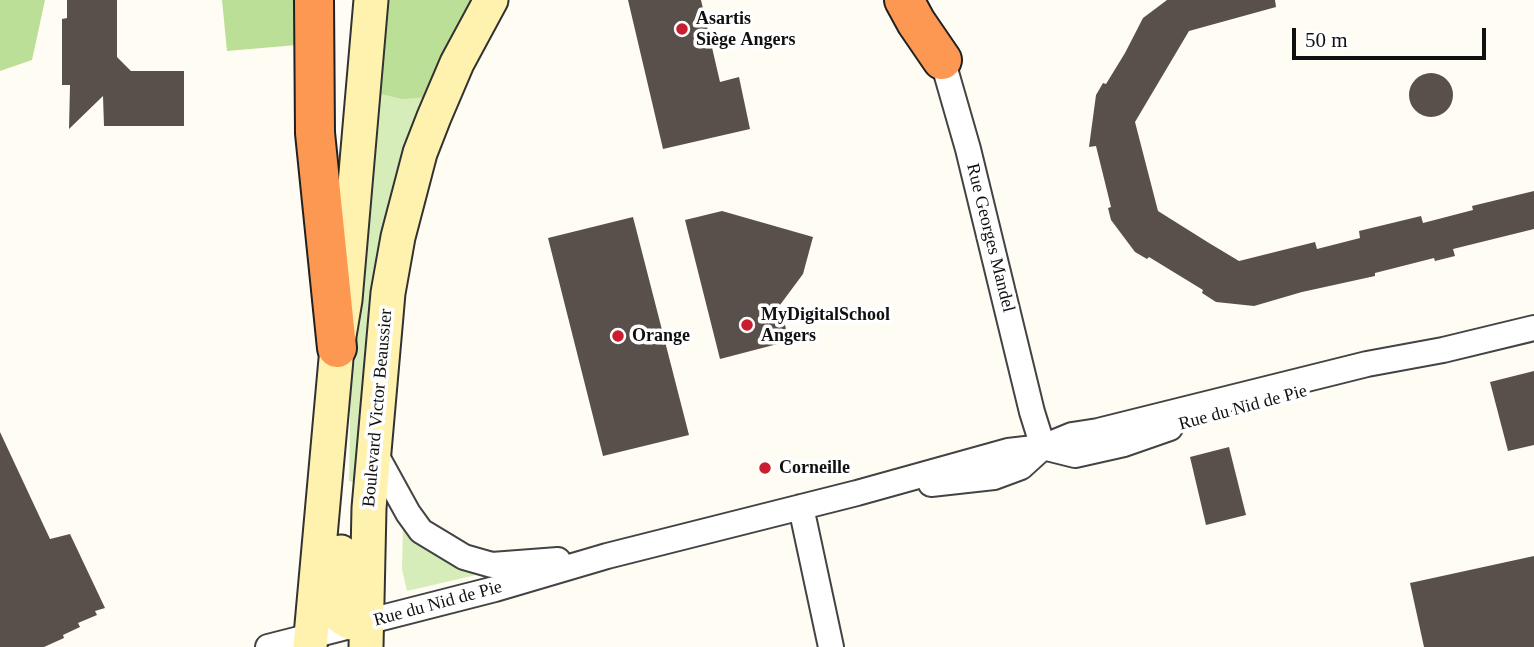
<!DOCTYPE html>
<html>
<head>
<meta charset="utf-8">
<style>
	body { margin:0 }
	#map { position:relative; width:1534px; height:647px; overflow:hidden; background:#fffcf3; font-family:Georgia,serif }
	canvas { display:block }
	.scale { position:absolute; left:1292px; top:28px; width:194px; height:32px; box-sizing:border-box; border:4px solid #101010; border-top:0; padding-left:9px; font-size:21px; line-height:24px; white-space:nowrap; color:#101010; -webkit-text-stroke:5px #fff; paint-order:stroke }
</style>
</head>
<body>
<div id="map">
<canvas width="1534" height="647"></canvas>
<div class="scale">50 m</div>
</div>
<script>
const ctx = document.querySelector('canvas').getContext('2d');
ctx.lineJoin = 'round';
function paint(path, color) {
  ctx.fillStyle = color;
  ctx.fill(path, 'evenodd');
}
function trace(path, color, width, dash) {
  ctx.strokeStyle = color;
  ctx.lineWidth = width;
  ctx.lineCap = dash ? 'butt' : 'round';
  ctx.setLineDash(dash || []);
  ctx.stroke(path);
}
function write(font, color, halo, rows, align = 'center') {
  ctx.font = font + ' Georgia,serif';
  ctx.lineWidth = 7;
  ctx.setLineDash([]);
  ctx.textBaseline = 'middle';
  ctx.strokeStyle = halo;
  ctx.fillStyle = color;
  for (const [text, x, y, turn = 0] of rows) {
    ctx.save();
    ctx.translate(x, y);
    ctx.rotate((+turn || 0) * Math.PI / 180);
    ctx.textAlign = isNaN(turn) ? turn : align;
    if (halo) ctx.strokeText(text, 0, 0);
    ctx.fillText(text, 0, 0);
    ctx.restore();
  }
}
const green = new Path2D(`
	M 382,0 L 471,0 L 436,77 L 356,483 L 349,481 L 351,363 L 355,363 Z
	M 403,526 C 427,550 444,559 476,570 L 476,575 L 407,591 L 402,569 Z`);
const forest = new Path2D(`
	M 0,0 L 45,0 L 32,60 L 0,71 Z
	M 222,0 L 295,0 L 297,45 L 227,51 Z
	M 382,0 L 471,0 L 429,97 L 402,99 L 381,94 L 374,73 Z`);
const building = new Path2D(`
	M 67,0 L 117,0 L 117,57 L 131,71 L 184,71 L 184,126 L 104,126 L 103,96 L 69,129 L 70,85 L 62,85 L 62,19 L 67,18 Z
	M 628,0 L 701,0 L 720,82 L 739,77 L 750,129 L 663,149 Z
	M 1167,0 L 1275,0 L 1276,7 L 1189,31 L 1135,122 L 1158,211 L 1209,243 L 1239,261 L 1315,242 L 1317,249 L 1360,238 L 1359,231 L 1421,216 L 1423,223 L 1473,210 L 1472,206 L 1534,191 L 1534,229 L 1453,249 L 1455,256 L 1435,261 L 1434,258 L 1375,273 L 1375,276 L 1302,292 L 1254,306 L 1216,302 L 1202,293 L 1203,290 L 1149,257 L 1147,259 L 1135,252 L 1111,220 L 1108,208 L 1111,207 L 1096,146 L 1089,147 L 1096,95 L 1103,83 L 1106,84 L 1125,53 L 1143,18 Z
	M1409 95a22 22 0 1 1 44 0a22 22 0 1 1-44 0Z
	M 722,211 L 813,237 L 803,274 L 780,305 L 789,341 L 720,359 L 685,220 Z
	M 633,217 L 689,435 L 603,456 L 548,238 Z
	M 1534,371 L 1534,445 L 1508,451 L 1490,382 Z
	M 0,432 L 50,539 L 70,534 L 105,608 L 95,611 L 97,615 L 78,623 L 80,627 L 63,635 L 64,638 L 44,647 L 0,647 Z
	M 1229,447 L 1246,515 L 1206,525 L 1190,457 Z
	M 1534,556 L 1534,647 L 1424,647 L 1410,583 Z`);
const street = new Path2D(`
	M 939,48 L 968,149 L 1032,412 L 1043,447
	M 1043,447 L 1075,455 L 1124,444 L 1170,428
	M 375,453 L 408,513 L 421,531 L 464,557 L 492,565 L 558,560
	M 931,484 L 994,477 L 1021,467 L 1043,447
	M 801,507 L 831,647
	M 268,647 L 495,589 L 607,556 L 857,493 L 1008,451 L 1043,447 L 1072,435 L 1098,431 L 1367,364 L 1443,350 L 1534,328`);
const secondary = new Path2D(`
	M 341,552 L 338,600 L 341,617 L 351,623 L 366,623
	M 310,647 L 337,348 L 345,300 L 371,0
	M 366,647 L 369,508 L 388,293 L 398,237 L 420,153 L 434,117 L 457,63 L 491,0`);
const highway = new Path2D(`
	M 314,0 L 315,133 L 337,348
	M 904,0 L 916,22 L 942,60`);
const markers = [
	[682,29,7,"#ca1d2f"],
	[747,325,7,"#ca1d2f"],
	[618,336,7,"#ca1d2f"],
	[765,468,7,"#ca1d2f"]
];
const poiNames = [
	["Asartis",696,19],
	["Siège Angers",696,40],
	["MyDigitalSchool",761,315],
	["Angers",761,336],
	["Orange",632,336],
	["Corneille",779,468]
];
const streetNames = [
	["Rue Georges Mandel",990,238,76],
	["Boulevard Victor Beaussier",378,408,-85],
	["Rue du Nid de Pie",1243,408,-15],
	["Rue du Nid de Pie",438,604,-15]
];
paint(green, '#d7edb9');
paint(forest, '#bbdf97');
paint(building, '#59504b');
trace(street, '#434343', 28);
trace(secondary, '#323232', 37);
trace(highway, '#212121', 42);
trace(street, '#fff', 24);
trace(secondary, '#fff2ae', 33);
trace(highway, '#fd9853', 38);
for (const [x, y, r, color] of markers) {
  const dot = new Path2D();
  dot.arc(x, y, r, 0, 2 * Math.PI);
  ctx.fillStyle = color;
  ctx.fill(dot);
  trace(dot, '#fff', 2.5);
}
write('bold 18px', '#101010', '#fff', poiNames, 'left');
write('18px', '#101010', '#fff', streetNames);
</script>
</body>
</html>
